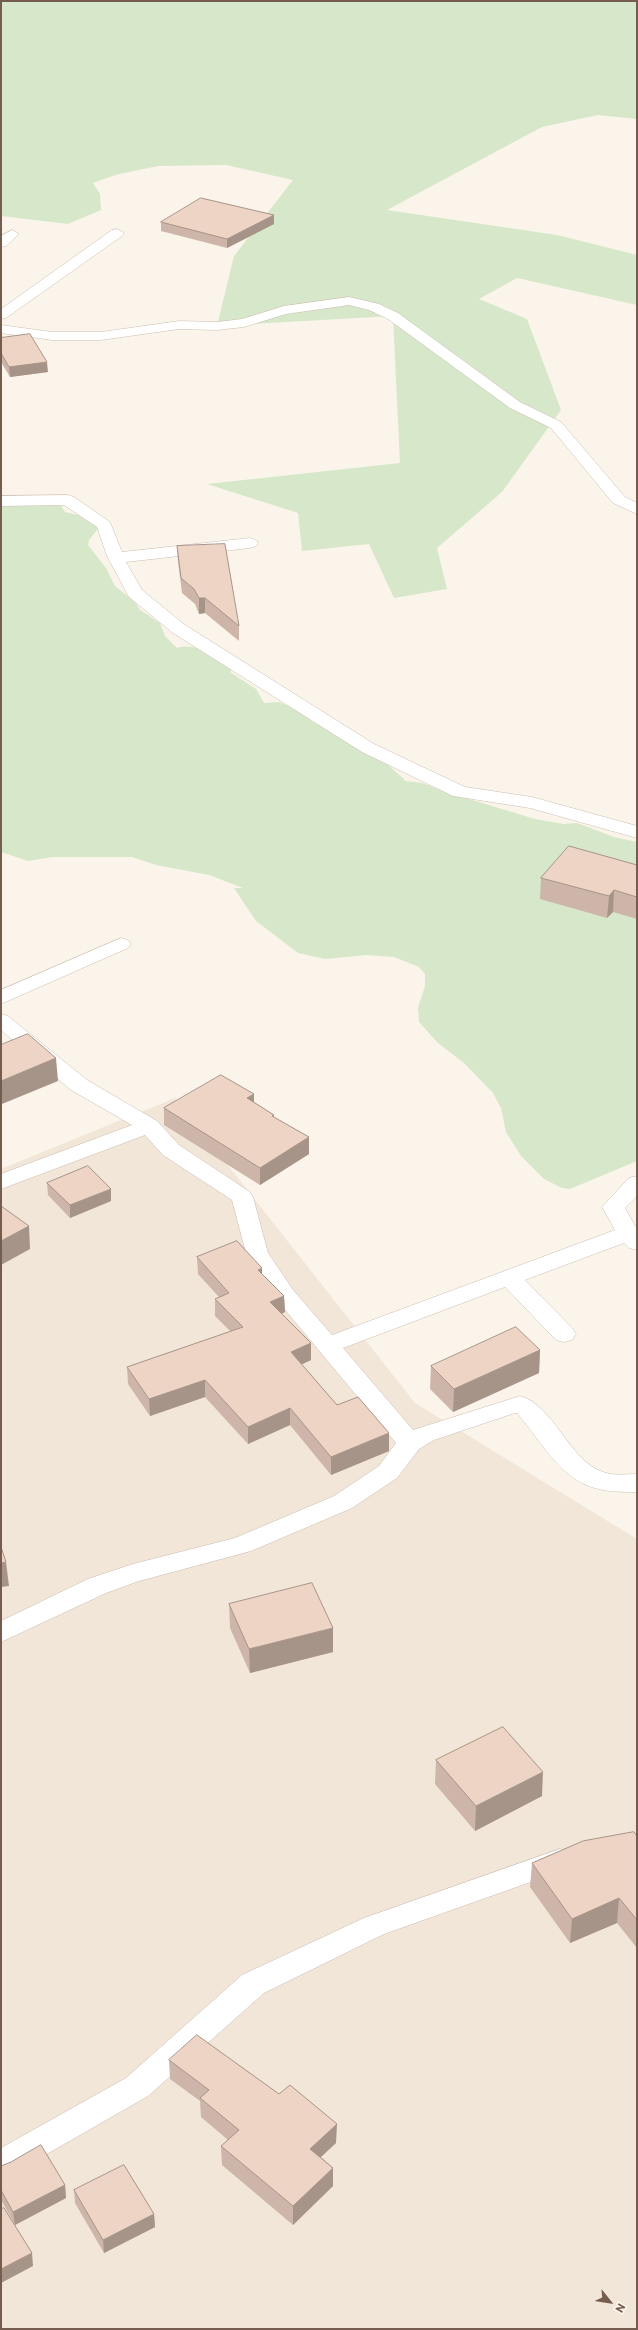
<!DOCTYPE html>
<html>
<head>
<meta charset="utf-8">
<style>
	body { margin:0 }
	#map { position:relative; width:638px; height:2330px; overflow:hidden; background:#fbf4ea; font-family:Commissioner,sans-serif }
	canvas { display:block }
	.frame { position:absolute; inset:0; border:2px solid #745c4f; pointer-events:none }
	.north { position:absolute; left:590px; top:2282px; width:40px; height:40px; -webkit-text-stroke:3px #fef8f0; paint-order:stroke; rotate:120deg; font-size:11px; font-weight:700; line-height:16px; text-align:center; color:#745c4f }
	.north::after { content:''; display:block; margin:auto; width:14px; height:18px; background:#745c4f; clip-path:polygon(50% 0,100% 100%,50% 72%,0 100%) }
</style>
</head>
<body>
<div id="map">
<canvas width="638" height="2330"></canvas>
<div class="frame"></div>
<div class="north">N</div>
</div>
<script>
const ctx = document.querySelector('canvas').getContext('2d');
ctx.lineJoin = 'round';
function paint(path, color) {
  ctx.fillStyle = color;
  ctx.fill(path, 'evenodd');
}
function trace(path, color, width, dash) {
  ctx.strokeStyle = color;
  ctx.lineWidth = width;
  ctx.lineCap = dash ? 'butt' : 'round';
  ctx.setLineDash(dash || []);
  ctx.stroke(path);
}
const residential = new Path2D(`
	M 175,1098 L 415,1403 L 637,1539 L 637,2329 L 1,2329 L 1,1169 Z`);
const green = new Path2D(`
	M 1,1 L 637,1 L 637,119 L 598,115 L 542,127 L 387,210 L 557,235 L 637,255 L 637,305 L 517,278 L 479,299 L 527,319 L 561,410 L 502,492 L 437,548 L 447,589 L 394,598 L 369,544 L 302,551 L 298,513 L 207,484 L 400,463 L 393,316 L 217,326 L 234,256 L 293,180 L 226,165 L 158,166 L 115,175 L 93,183 L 100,194 L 101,210 L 68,224 L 1,216 Z
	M 53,504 L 61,506 L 65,512 L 78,515 L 97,526 L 97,530 L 89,540 L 88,545 L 106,568 L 115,586 L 135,602 L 140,610 L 160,623 L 165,636 L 177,648 C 197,641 216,659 232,669 L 230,672 L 256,689 L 264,703 L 279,702 L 303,712 L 313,722 L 386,763 L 406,781 L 422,783 L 449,793 L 535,819 L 564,824 L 577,823 L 614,837 L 637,842 L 637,1161 L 570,1189 L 562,1188 L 544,1179 L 521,1156 L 506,1132 L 501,1108 L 493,1093 L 464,1063 L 438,1043 L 419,1022 L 418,1008 L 425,986 L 425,974 L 419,967 L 394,957 L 367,955 L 325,959 L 298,953 L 256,921 L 234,888 L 243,888 L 209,875 L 156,865 L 132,857 L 52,857 L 28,861 L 1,852 L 1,506 Z`);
const minor = new Path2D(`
	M 117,229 L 124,233 L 122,236 L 6,318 L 1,319 L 1,309 L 112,230 Z
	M 12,230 L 19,234 L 6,246 L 1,247 L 1,236 Z
	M 349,297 L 379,304 L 398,313 L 520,402 L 561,422 L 625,497 L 637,503 L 637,514 L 613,503 L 551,428 L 510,408 L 388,319 L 369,310 L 349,305 L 286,314 L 244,327 L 217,330 L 179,329 L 101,340 L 52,340 L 1,333 L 1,325 L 52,332 L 101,332 L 179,321 L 217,322 L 242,319 L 284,306 Z
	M 68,495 L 74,497 L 110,522 L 122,552 L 250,538 L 256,540 L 258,543 L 256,546 L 250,548 L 126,562 L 142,590 L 185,625 L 374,744 L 465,787 L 532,797 L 637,826 L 637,838 L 530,808 L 453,796 L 362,752 L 173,633 L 129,597 L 107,556 L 97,527 L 64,505 L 1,506 L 1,496 Z
	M 121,938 L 128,940 L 131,944 L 128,948 L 1,1004 L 1,990 Z
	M 1,1014 L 8,1016 L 87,1080 L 157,1121 L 179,1145 L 250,1192 L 253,1197 L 268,1253 L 293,1290 L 332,1335 L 615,1230 L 602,1207 L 629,1178 L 637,1176 L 637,1196 L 625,1208 L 637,1229 L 637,1250 L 629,1248 L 624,1243 L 525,1280 L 572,1328 L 576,1334 L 572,1340 L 564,1342 L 556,1340 L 505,1287 L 343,1348 L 413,1430 L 520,1396 C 554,1405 569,1461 603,1472 C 613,1476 626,1474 637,1474 L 637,1492 C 619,1492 599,1492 582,1483 C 555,1469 537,1436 517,1413 L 515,1413 L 434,1440 L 419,1449 L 397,1478 L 352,1508 L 251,1551 L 139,1581 L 106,1593 L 1,1642 L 1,1621 L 88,1579 L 133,1564 L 235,1538 L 334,1496 L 379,1466 L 396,1443 L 277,1300 L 246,1253 L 232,1200 L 163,1155 L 145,1135 L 1,1189 L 1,1174 L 132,1125 L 71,1090 L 1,1030 Z
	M 560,1849 L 570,1852 L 574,1860 L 570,1868 L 384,1934 L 264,1993 L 148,2096 L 12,2174 L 1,2178 L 1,2148 L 126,2078 L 242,1975 L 364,1918 Z`);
const wall = new Path2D(`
	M 274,215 L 274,224 L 227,248 L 161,231 L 161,222 Z
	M 1,338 L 48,372 L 10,377 L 1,362 Z
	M 177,546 L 239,626 L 239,641 L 205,613 L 199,614 L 195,604 L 182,593 L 178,561 Z
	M 637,865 L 637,919 L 613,912 L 607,918 L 540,899 L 541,878 Z
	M 254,1094 L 254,1102 L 274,1115 L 274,1117 L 309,1137 L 309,1154 L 260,1185 L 164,1125 L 164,1108 Z
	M 47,1183 L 111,1201 L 70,1218 L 48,1195 Z
	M 197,1257 L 262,1274 L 284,1296 L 285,1312 L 281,1314 L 311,1360 L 301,1365 L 337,1405 L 389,1451 L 331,1475 L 290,1425 L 248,1444 L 205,1397 L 150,1416 L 128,1384 L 127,1367 L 231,1332 L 215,1316 L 215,1299 L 219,1297 L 198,1274 Z
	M 540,1350 L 539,1373 L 453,1412 L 430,1389 L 431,1366 Z
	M 229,1604 L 333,1652 L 250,1673 L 230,1628 Z
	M 436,1760 L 542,1796 L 475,1831 L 435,1784 Z
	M 637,1836 L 637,1948 L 617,1923 L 570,1943 L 530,1887 L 532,1863 Z
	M 169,2060 L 336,2143 L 321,2157 L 333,2168 L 333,2186 L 293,2225 L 222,2165 L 221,2146 L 228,2140 L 201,2117 L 200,2101 L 170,2079 Z
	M 1,2166 L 65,2185 L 66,2198 L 15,2225 L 1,2200 Z
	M 74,2190 L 154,2214 L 155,2227 L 104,2253 L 75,2203 Z`);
const shadedWall = new Path2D(`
	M 274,215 L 274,224 L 227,248 L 227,239 Z
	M 47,362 L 48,372 L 10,377 L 9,367 Z
	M 199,598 L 205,598 L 205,613 L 199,614 Z
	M 614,890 L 613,912 L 607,918 L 609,896 Z
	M 56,1058 L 58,1081 L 2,1104 L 1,1081 Z
	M 254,1094 L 254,1111 L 247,1098 Z
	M 309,1137 L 309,1154 L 260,1185 L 260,1168 Z
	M 111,1189 L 111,1201 L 70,1218 L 70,1205 Z
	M 29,1226 L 30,1249 L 1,1265 L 1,1241 Z
	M 262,1268 L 262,1285 L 258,1270 Z
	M 284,1296 L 285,1312 L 270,1319 L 270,1302 Z
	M 311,1343 L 311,1360 L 291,1369 L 291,1352 Z
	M 540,1350 L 539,1373 L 453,1412 L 454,1389 Z
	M 205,1380 L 205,1397 L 150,1416 L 149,1399 Z
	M 290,1408 L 290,1425 L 248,1444 L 248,1427 Z
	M 389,1433 L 389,1451 L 331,1475 L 331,1457 Z
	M 6,1562 L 9,1586 L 1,1587 L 1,1563 Z
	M 333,1628 L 333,1652 L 250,1673 L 249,1649 Z
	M 543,1772 L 542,1796 L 475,1831 L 476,1806 Z
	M 619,1898 L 617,1923 L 570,1943 L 572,1919 Z
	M 337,2124 L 336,2143 L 310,2167 L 310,2149 Z
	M 333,2168 L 333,2186 L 293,2225 L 293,2206 Z
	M 65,2185 L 66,2198 L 15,2225 L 13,2212 Z
	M 154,2214 L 155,2227 L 104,2253 L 103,2240 Z
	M 32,2253 L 33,2266 L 1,2283 L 1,2269 Z`);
const building = new Path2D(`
	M 201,198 L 274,215 L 227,239 L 161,222 Z
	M 30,334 L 47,362 L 9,367 L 1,353 L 1,338 Z
	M 225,544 L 239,626 L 205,598 L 199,598 L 194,589 L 181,578 L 177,546 Z
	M 569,846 L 637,865 L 637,897 L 614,890 L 609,896 L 541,878 Z
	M 28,1034 L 56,1058 L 1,1081 L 1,1045 Z
	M 221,1075 L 254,1094 L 247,1098 L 274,1115 L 272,1116 L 309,1137 L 260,1168 L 164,1108 Z
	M 88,1166 L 111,1189 L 70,1205 L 47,1183 Z
	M 1,1206 L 29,1226 L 1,1241 Z
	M 237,1241 L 262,1268 L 258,1270 L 284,1296 L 270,1302 L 311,1343 L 291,1352 L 337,1405 L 358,1397 L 389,1433 L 331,1457 L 290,1408 L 248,1427 L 205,1380 L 149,1399 L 127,1367 L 243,1327 L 215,1299 L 229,1293 L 197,1257 Z
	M 516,1327 L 540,1350 L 454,1389 L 431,1366 Z
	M 1,1547 L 6,1562 L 1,1563 Z
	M 312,1583 L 333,1628 L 249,1649 L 229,1604 Z
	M 503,1727 L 543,1772 L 476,1806 L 436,1760 Z
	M 634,1832 L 637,1836 L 637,1920 L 619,1898 L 572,1919 L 532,1863 L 583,1841 Z
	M 197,2035 L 279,2094 L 290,2085 L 337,2124 L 310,2149 L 333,2168 L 293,2206 L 221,2146 L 239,2130 L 200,2098 L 209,2090 L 169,2060 Z
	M 41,2145 L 65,2185 L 13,2212 L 1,2190 L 1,2166 L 11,2162 Z
	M 124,2165 L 154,2214 L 103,2240 L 74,2190 Z
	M 4,2208 L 32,2253 L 1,2269 L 1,2209 Z`);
paint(residential, '#f2e6d9');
paint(green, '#d6e8c9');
trace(minor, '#ccbcb0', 1);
paint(minor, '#fff');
paint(wall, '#cdb6a9');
paint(shadedWall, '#a79489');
paint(building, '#eed4c4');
trace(building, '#a79489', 1);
</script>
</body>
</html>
